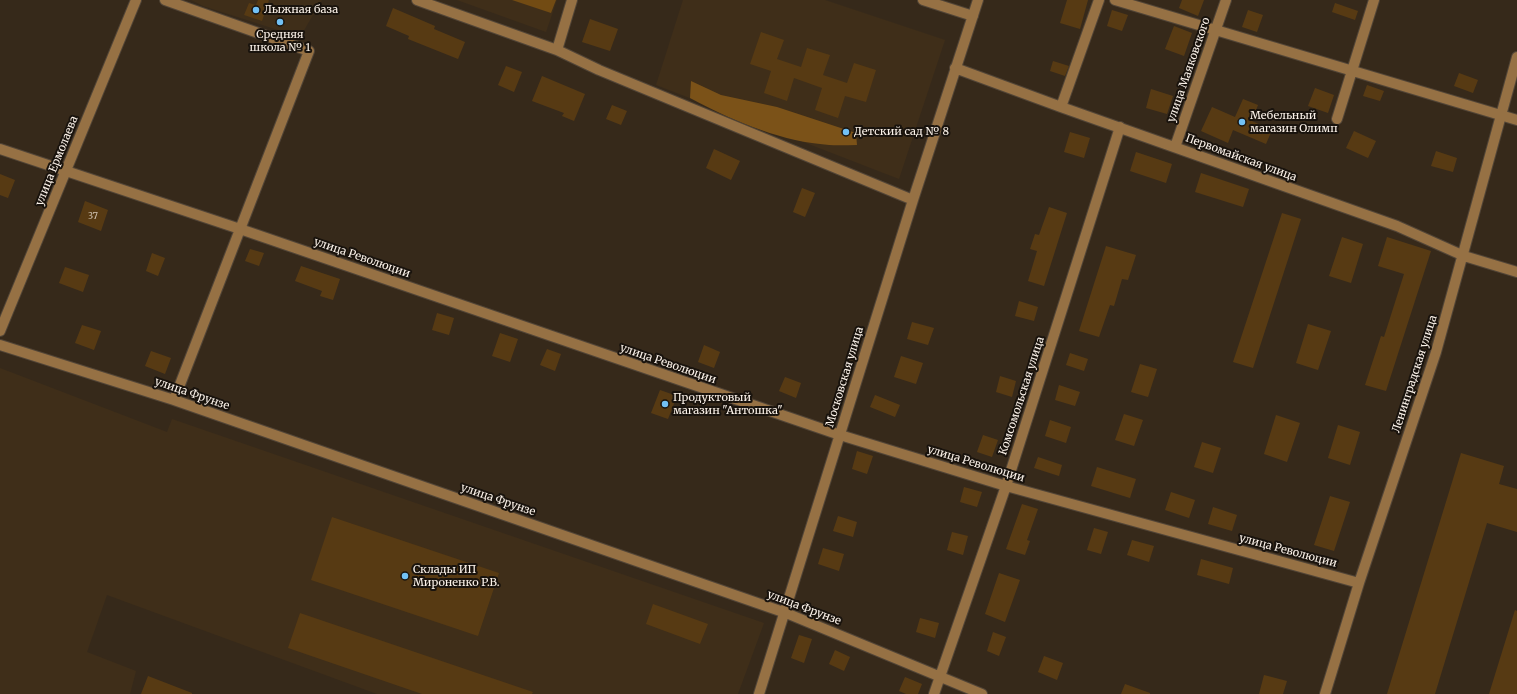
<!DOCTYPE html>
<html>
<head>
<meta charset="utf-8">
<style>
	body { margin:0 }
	canvas { display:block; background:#36291a }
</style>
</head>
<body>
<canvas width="1517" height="694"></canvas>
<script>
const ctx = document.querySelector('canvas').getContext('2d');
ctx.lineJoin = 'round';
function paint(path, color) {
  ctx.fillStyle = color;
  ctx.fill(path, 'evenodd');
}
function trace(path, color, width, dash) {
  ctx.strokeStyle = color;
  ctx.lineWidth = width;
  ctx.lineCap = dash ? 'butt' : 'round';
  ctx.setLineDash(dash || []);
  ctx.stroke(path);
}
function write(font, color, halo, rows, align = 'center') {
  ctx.font = font + ' Merriweather,serif';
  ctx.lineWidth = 4;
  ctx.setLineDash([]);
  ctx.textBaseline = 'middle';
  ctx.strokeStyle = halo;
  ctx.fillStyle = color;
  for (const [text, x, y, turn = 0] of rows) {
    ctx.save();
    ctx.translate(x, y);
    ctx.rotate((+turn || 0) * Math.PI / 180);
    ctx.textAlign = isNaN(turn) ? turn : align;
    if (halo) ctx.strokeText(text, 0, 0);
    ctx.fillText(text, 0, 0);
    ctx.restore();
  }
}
const built = new Path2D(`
	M 191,0 L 322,0 L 300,37 L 203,6 Z
	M 457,0 L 557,0 L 546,32 Z
	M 683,0 L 825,0 L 945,40 L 899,179 L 656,85 Z
	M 0,368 L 167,432 L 172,419 L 764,623 L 738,694 L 377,694 L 107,595 L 87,652 L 136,671 L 130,694 L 0,694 Z`);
const green = new Path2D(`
	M 512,0 L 556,0 L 551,13 Z`);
const forest = new Path2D(`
	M 691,81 L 721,95 L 777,107 L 856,133 L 857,145 C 845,145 832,146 820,144 C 777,140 727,118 690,98 Z`);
const building = new Path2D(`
	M 258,0 L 269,0 L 262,21 L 244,15 L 249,3 L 256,5 Z
	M 1067,0 L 1088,0 L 1080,29 L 1060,23 Z
	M 1182,0 L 1204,0 L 1198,16 L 1179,8 Z
	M 1335,3 L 1358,11 L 1355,20 L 1332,12 Z
	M 393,8 L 435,26 L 434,29 L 465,42 L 458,59 L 408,39 L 409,36 L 386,26 Z
	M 1112,10 L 1128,15 L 1122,31 L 1107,26 Z
	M 1248,10 L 1263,15 L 1257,32 L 1242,27 Z
	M 590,19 L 618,29 L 610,51 L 582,42 Z
	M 1174,26 L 1192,33 L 1184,56 L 1165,49 Z
	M 761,32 L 784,40 L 777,59 L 801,67 L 807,48 L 830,55 L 823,75 L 847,83 L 854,63 L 876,70 L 866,102 L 845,96 L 838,118 L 815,110 L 822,88 L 794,78 L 787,101 L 764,93 L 771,71 L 750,64 Z
	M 1053,61 L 1069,66 L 1065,76 L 1050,71 Z
	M 506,66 L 522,72 L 514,92 L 498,85 Z
	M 1459,73 L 1478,80 L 1473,93 L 1454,86 Z
	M 542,76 L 585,94 L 574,121 L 562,116 L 564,113 L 532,101 Z
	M 1367,85 L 1384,91 L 1380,101 L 1363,96 Z
	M 1315,88 L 1334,95 L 1328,113 L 1308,106 Z
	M 1151,89 L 1173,96 L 1167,114 L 1146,108 Z
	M 1243,99 L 1258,105 L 1252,121 L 1272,130 L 1266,144 L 1233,130 L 1228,143 L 1201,131 L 1212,107 L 1235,117 Z
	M 612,105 L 627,111 L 621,125 L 606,119 Z
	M 1354,131 L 1376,141 L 1368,158 L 1346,148 Z
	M 1070,132 L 1090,138 L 1084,158 L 1064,152 Z
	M 714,149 L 740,161 L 731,180 L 706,168 Z
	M 1436,151 L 1457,158 L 1453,172 L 1431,166 Z
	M 1136,152 L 1172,164 L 1166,183 L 1130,171 Z
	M 1201,173 L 1249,189 L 1243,207 L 1195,192 Z
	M 0,174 L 15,180 L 8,198 L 0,195 Z
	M 802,188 L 815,193 L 805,217 L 793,212 Z
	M 85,201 L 108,210 L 101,231 L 78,222 Z
	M 1049,207 L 1067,213 L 1044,286 L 1028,281 L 1037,251 L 1030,249 L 1035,234 L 1039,235 Z
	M 1282,213 L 1301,219 L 1253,368 L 1233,362 Z
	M 1342,237 L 1363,244 L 1351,283 L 1329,276 Z
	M 1387,237 L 1431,251 L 1386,391 L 1365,385 L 1381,336 L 1384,337 L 1404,274 L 1378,266 Z
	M 1106,246 L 1136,255 L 1128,280 L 1122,279 L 1114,306 L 1110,305 L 1099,337 L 1079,331 Z
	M 250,249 L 264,253 L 259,266 L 245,261 Z
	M 152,253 L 165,258 L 158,276 L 146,271 Z
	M 301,266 L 340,279 L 333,300 L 320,296 L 322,291 L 295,281 Z
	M 65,267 L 89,275 L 83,292 L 59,283 Z
	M 1019,301 L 1038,307 L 1034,321 L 1015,316 Z
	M 437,313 L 454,318 L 449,335 L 432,330 Z
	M 912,322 L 934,328 L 928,345 L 907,339 Z
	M 1308,324 L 1331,331 L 1318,370 L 1296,363 Z
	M 82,325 L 101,331 L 94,350 L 75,343 Z
	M 500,333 L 518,339 L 510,362 L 492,356 Z
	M 704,345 L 720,352 L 714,368 L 698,362 Z
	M 547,349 L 561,354 L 555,371 L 540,365 Z
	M 151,351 L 171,358 L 165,374 L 145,366 Z
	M 1070,353 L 1088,359 L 1084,371 L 1066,365 Z
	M 901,356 L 923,363 L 916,384 L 894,377 Z
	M 1140,364 L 1157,369 L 1148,397 L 1131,392 Z
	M 1000,376 L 1016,381 L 1012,397 L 996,392 Z
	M 785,377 L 801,383 L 796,398 L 779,391 Z
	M 1059,385 L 1080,392 L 1075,406 L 1055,400 Z
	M 660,390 L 677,396 L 668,419 L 651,413 Z
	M 875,395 L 900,405 L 895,417 L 870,407 Z
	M 1124,414 L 1143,420 L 1134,446 L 1115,440 Z
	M 1276,415 L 1300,423 L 1287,462 L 1264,454 Z
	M 1050,420 L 1071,427 L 1066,443 L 1045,436 Z
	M 1338,425 L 1360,432 L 1350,465 L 1328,458 Z
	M 983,435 L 998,440 L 992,457 L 977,452 Z
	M 1202,442 L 1221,448 L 1213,473 L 1194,467 Z
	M 857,451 L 873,456 L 867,474 L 852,469 Z
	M 1461,453 L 1504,466 L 1499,484 L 1517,489 L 1517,532 L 1487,523 L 1435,694 L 1387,694 Z
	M 1038,457 L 1062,465 L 1059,476 L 1034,468 Z
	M 1097,467 L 1136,479 L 1130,498 L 1091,486 Z
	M 964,487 L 982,492 L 977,507 L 960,502 Z
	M 1171,492 L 1195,500 L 1189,518 L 1165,510 Z
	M 1330,496 L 1350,502 L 1334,551 L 1314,545 Z
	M 1022,504 L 1038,509 L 1027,540 L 1030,541 L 1025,555 L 1006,549 Z
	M 1213,507 L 1237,515 L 1232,531 L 1208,524 Z
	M 838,516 L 857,522 L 853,537 L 833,531 Z
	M 332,517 L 499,573 L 478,636 L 311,580 Z
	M 1094,528 L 1108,532 L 1101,554 L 1087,550 Z
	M 952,532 L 968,536 L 963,555 L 947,550 Z
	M 1132,540 L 1154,546 L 1149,562 L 1127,555 Z
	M 823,548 L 844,554 L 839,571 L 818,564 Z
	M 1201,559 L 1233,568 L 1229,584 L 1197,575 Z
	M 999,573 L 1020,580 L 1005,622 L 985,614 Z
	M 653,604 L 708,624 L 700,644 L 646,624 Z
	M 1515,610 L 1517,611 L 1517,694 L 1489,694 Z
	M 300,613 L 533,692 L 532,694 L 422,694 L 288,648 Z
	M 920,618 L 939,623 L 935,638 L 916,632 Z
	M 993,632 L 1006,637 L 999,656 L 987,651 Z
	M 799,635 L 812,639 L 804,663 L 791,658 Z
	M 835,650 L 850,657 L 844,671 L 829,664 Z
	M 1044,656 L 1063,663 L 1057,680 L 1038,672 Z
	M 1264,675 L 1287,681 L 1283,694 L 1259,694 Z
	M 148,676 L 192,693 L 192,694 L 141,694 Z
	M 905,677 L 922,684 L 918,694 L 906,694 L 899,691 Z
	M 1125,684 L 1150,693 L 1150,694 L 1121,694 Z`);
const minor = new Path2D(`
	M 165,0 L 309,51 L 174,400
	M 417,0 L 557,50 L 599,70 L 913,200
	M 923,0 L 973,16
	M 1115,0 L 1517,120
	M 557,50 L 572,0
	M 955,68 L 1061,107 L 1397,226 L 1464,256 L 1517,272
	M 1061,107 L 1099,0
	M 1337,119 L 1374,0
	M 1175,147 L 1226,0
	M 0,149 L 240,229 L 840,435 L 1006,486 L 1359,583
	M 0,331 L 136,0
	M 0,345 L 174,400 L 786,613 L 982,694
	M 759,694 L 913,200 L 978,0
	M 934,694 L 1006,486 L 1120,127
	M 1325,694 L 1359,583 L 1436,352 L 1517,57`);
const markers = [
	[256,10,4,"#72c1f5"],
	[280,22,4,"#72c1f5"],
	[1242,122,4,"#72c1f5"],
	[846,132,4,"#72c1f5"],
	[665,404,4,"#72c1f5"],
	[405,576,4,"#72c1f5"]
];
const numberNames = [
	["37",93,216]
];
const poiNames = [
	["Лыжная база",264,10],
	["Средняя",280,35,"center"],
	["школа № 1",280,48,"center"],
	["Мебельный",1250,116],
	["магазин Олимп",1250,129],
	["Детский сад № 8",854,132],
	["Продуктовый",673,398],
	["магазин \"Антошка\"",673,411],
	["Склады ИП",413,570],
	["Мироненко Р.В.",413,583]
];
const streetNames = [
	["улица Маяковского",1189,70,-71],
	["Первомайская улица",1241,158,20],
	["улица Ермолаева",57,161,-68],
	["улица Революции",362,258,19],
	["улица Революции",668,364,19],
	["Ленинградская улица",1415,374,-72],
	["Московская улица",845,377,-73],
	["улица Фрунзе",192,394,19],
	["Комсомольская улица",1022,396,-72],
	["улица Революции",976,464,17],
	["улица Фрунзе",498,500,19],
	["улица Революции",1288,551,15],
	["улица Фрунзе",804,608,21]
];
paint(built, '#3f2e19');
paint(green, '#724b13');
paint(forest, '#7b5218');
paint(building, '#573a13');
trace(minor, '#524537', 12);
trace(minor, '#967144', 10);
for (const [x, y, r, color] of markers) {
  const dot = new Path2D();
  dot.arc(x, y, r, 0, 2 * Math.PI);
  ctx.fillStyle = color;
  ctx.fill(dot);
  trace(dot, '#19130d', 1.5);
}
write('9px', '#d2c4b4', null, numberNames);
write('11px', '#fbf2e9', '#19130d', poiNames, 'left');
write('11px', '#fbf2e9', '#19130d', streetNames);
</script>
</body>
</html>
